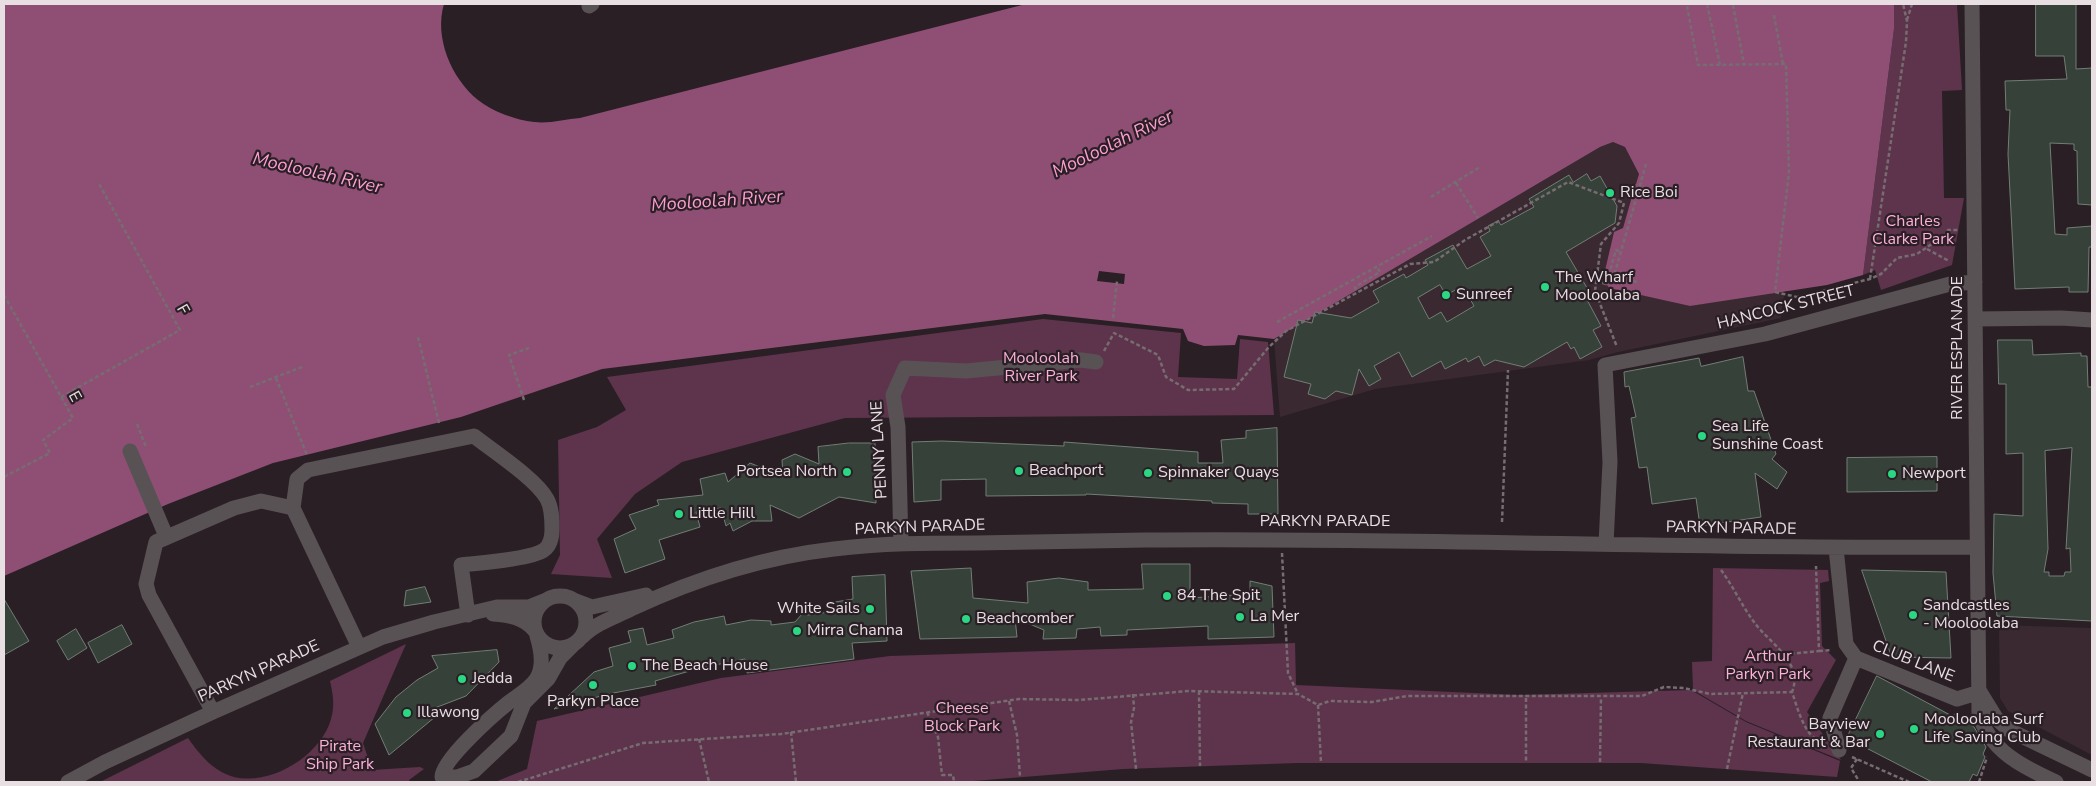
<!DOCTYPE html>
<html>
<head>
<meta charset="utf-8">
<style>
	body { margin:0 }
	#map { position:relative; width:2096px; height:786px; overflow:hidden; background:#2b1f26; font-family:"Nunito Sans",sans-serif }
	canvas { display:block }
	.frame { position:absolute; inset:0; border:5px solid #e8dfe3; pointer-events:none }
</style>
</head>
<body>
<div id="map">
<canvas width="2096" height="786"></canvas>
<div class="frame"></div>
</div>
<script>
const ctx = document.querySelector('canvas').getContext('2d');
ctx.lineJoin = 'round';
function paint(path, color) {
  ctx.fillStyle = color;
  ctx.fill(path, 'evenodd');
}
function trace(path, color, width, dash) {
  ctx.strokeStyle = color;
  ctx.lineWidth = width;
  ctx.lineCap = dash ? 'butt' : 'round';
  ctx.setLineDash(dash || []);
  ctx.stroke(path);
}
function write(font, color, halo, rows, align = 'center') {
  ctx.font = font + ' "Nunito Sans",sans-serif';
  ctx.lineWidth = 4.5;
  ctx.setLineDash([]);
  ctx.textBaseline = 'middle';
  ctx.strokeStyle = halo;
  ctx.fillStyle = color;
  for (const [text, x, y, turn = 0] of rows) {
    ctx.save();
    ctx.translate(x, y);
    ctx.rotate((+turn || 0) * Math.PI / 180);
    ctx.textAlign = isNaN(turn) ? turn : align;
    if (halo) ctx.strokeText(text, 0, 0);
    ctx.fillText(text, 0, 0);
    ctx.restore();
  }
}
const built = new Path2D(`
	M 1613,142 L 1625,147 L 1639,174 L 1623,228 L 1614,233 L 1603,279 L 1609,288 L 1690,306 L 1785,290 L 1781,318 L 1618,352 L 1589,360 L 1375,389 L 1280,417 L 1274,339 L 1600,147 Z
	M 1999,625 L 2092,628 L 2092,755 L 2008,711 L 2000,698 Z`);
const green = new Path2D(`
	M 1894,4 L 1957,4 L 1962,90 L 1942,91 L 1944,198 L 1964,198 L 1952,265 L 1881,290 L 1875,270 L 1863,275 L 1894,29 Z
	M 1043,319 L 1181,333 L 1178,377 L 1237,379 L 1240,339 L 1268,342 L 1274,415 L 845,418 L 682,462 L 635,494 L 597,539 L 612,578 L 551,574 L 560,555 L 558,440 L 597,427 L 626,410 L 607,377 Z
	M 1713,568 L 1828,570 L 1829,581 L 1820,583 L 1822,646 L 1836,660 L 1807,712 L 1841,760 L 1746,721 L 1693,690 L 1692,662 L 1712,661 Z
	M 1295,643 L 1296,685 L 1519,695 L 1691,690 L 1746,722 L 1840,761 L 1837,777 L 1641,763 L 1297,763 L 1123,769 L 961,782 L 495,782 L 527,769 L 537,721 L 721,678 L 890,656 Z
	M 406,644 L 363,743 L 372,770 L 420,767 L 424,769 L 409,780 L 410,782 L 100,782 L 188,738 C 200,755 213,771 234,777 C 272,786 321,755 331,719 C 335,706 333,694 330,681 Z`);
const water = new Path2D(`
	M 4,4 L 444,4 C 434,37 451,78 478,100 C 493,112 516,120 534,122 C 549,124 566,119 580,118 L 1026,4 L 1894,4 L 1894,29 L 1863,275 L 1827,285 L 1690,306 L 1609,288 L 1603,279 L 1614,232 L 1623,228 L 1631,200 L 1627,189 L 1636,184 L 1639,174 L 1625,147 L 1613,142 L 1600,147 L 1274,339 L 1238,335 L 1235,345 L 1204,346 L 1188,341 L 1183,329 L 1045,314 L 602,369 L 461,417 L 273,463 L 168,504 L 4,576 Z`);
const pier = new Path2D(`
	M 1099,271 L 1125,274 L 1124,284 L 1097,281 Z`);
const building = new Path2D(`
	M 2036,4 L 2076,4 L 2076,69 L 2092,68 L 2092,205 L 2078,204 L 2077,151 L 2074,150 L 2074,144 L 2050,143 L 2055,234 L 2067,235 L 2067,228 L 2092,226 L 2092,247 L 2089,247 L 2088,292 L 2069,292 L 2069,287 L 2015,289 L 2008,154 L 2010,110 L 2006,110 L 2005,81 L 2067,79 L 2064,56 L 2036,56 Z
	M 1587,174 L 1591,181 L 1600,176 L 1617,206 L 1615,223 L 1566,252 L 1590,293 L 1585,296 L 1601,326 L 1593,330 L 1602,347 L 1580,359 L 1574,347 L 1571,349 L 1567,342 L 1524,367 L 1495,360 L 1484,366 L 1479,356 L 1468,362 L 1466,358 L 1445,369 L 1441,361 L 1412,377 L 1399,352 L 1374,366 L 1381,379 L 1369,386 L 1359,369 L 1352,395 L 1336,391 L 1325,399 L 1308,394 L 1311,384 L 1284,377 L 1298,320 L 1312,323 L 1315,312 L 1351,318 L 1379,302 L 1373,291 L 1404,274 L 1406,278 L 1428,265 L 1425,260 L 1453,245 L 1467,269 L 1491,256 L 1480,237 L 1490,231 L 1488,226 L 1498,221 L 1501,225 L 1534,207 L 1529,199 L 1569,175 L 1573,182 ZM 1440,285 L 1446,295 L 1463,286 L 1474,306 L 1447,322 L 1441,312 L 1429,319 L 1418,298 Z
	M 1998,340 L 2032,340 L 2033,355 L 2081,353 L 2081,356 L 2087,356 L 2088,387 L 2092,387 L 2092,621 L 1997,616 L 1993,573 L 1994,514 L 2023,516 L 2023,453 L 2006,454 L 2006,384 L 1999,384 ZM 2072,448 L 2066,549 L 2070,548 L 2071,572 L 2065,572 L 2064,576 L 2049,576 L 2049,572 L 2044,572 L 2048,549 L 2045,451 Z
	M 1743,357 L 1748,391 L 1754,391 L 1776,454 L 1772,459 L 1787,472 L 1777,489 L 1755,473 L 1761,517 L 1700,526 L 1696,498 L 1652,504 L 1647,467 L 1639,468 L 1631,418 L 1636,417 L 1629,386 L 1625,387 L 1624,372 L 1699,358 L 1701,366 Z
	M 1277,428 L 1278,514 L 1248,514 L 1248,504 L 1212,503 L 1212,501 L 1086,494 L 1086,495 L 986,496 L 986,479 L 941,480 L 941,500 L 914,502 L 912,442 L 942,441 L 1064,446 L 1064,442 L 1198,452 L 1198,463 L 1223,463 L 1221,440 L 1246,438 L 1246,431 Z
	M 849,443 L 875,443 L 876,503 L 839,497 L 799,518 L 770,505 L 772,521 L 752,521 L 733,531 L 730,523 L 726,526 L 721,508 L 696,512 L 700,527 L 659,540 L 665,559 L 625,573 L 614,539 L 636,529 L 629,515 L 659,505 L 657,500 L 703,495 L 700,479 L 725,473 L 728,482 L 750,463 L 783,476 L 782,460 L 795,454 L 819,464 L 818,447 Z
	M 1937,457 L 1937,491 L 1847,492 L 1847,458 Z
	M 1142,564 L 1190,564 L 1190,598 L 1250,594 L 1250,581 L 1272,586 L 1274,637 L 1208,639 L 1208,626 L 1127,630 L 1127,635 L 1101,636 L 1100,627 L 1077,629 L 1076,638 L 1043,639 L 1044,630 L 1015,618 L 1017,637 L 920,639 L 911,571 L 971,568 L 973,598 L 1028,603 L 1027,582 L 1059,578 L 1088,582 L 1088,590 L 1143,589 Z
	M 1862,570 L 1946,572 L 1951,658 L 1892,657 Z
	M 885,575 L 887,641 L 852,643 L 854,659 L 747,673 L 745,659 L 700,668 L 655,681 L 656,685 L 608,694 L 554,709 L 594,672 L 613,666 L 609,648 L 631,642 L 628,631 L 643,628 L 647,645 L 674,638 L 672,630 L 694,622 L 724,616 L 726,625 L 751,620 L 771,621 L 771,625 L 795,622 L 803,613 L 808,615 L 829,612 L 829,603 L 853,599 L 852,577 Z
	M 425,587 L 431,602 L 404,606 L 406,591 Z
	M 4,599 L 29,641 L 4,655 Z
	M 122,625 L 132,644 L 98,663 L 88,643 Z
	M 76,629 L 87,648 L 68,660 L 57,641 Z
	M 497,650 L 499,662 L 466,696 L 427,711 L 435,717 L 389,755 L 375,724 L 396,697 L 417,680 L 438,668 L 432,656 Z
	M 1877,676 L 1954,717 L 1954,714 L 1974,727 L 1986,747 L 1983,754 L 1985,757 L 1977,776 L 1973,774 L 1969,782 L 1932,782 L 1847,738 Z`);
const path = new Path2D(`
	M 1707,4 L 1720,65
	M 1733,5 L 1744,64
	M 1687,6 L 1698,65 L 1786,64 L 1789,172 L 1775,292 L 1797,297
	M 1774,15 L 1783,64
	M 1907,20 L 1912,4
	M 1456,183 L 1478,218
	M 1431,197 L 1480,167
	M 1927,249 L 1949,261
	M 1870,279 L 1906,42 L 1907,21 L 1903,4
	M 1596,281 L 1606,284 L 1616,250 L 1621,252
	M 1637,282 L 1614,276 L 1646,164
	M 1356,290 L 1355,287 L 1380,272 L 1377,267
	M 4,295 L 73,418 L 43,440 L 50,453 L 4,477
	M 1800,309 L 1797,297 L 1870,279 L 1881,274 L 1897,258 L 1917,254 L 1948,233 L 1948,230 L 1959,230
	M 1113,318 L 1117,281
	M 1277,322 L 1432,236
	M 418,337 L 439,423
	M 1104,351 L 1114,333 L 1158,355 L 1166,377 L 1188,390 L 1234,389 L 1268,348 L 1286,331 L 1410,264 L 1434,262 L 1465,240 L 1568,182 L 1624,203 L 1619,223 L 1601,244 L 1595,291 L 1617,347
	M 276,378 L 307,455
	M 250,387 L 302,367
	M 61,397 L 180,330 L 98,182
	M 524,400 L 509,355 L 529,348
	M 137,424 L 146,447
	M 1502,522 L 1508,370
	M 1282,553 L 1288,673 L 1298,694
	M 1721,570 C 1733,586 1742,606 1754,622 C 1769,643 1804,662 1792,692
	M 1819,651 L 1832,650
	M 1785,657 L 1789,654 L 1819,651 L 1816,566
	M 1199,691 L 1200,766
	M 1133,694 L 1134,708 L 1131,722 L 1136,769
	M 1526,698 L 1526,763
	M 1009,701 L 1017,735 L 1020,777
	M 1318,705 L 1321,763
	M 927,712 L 938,737 L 942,775 L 953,775 L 954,782
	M 791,732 L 796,782
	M 699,739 L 709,782
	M 1852,757 L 1909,782
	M 1857,759 L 1851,768 L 1859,781
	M 1600,762 L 1601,697
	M 1727,769 L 1743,693
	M 518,782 L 643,743 L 781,734 L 1019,699 L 1079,700 L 1189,691 L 1298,694 L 1318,705 L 1330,701 L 1372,702 L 1407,696 L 1642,696 L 1664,687 L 1684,688 L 1710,694 L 1792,692 C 1798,709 1804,736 1822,743
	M 1979,782 L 1987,757`);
const minor = new Path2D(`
	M 1972,4 L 1979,712 C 1987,750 2025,768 2056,782
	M 589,6 L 592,4
	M 1975,319 L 2061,318 L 2092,320
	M 130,451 L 166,536
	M 901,544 L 898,427 L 893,395 L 905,368 L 966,371 L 1081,360 L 1096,362
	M 1606,544 L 1610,462 L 1605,365 L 1765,334 L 1950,284 L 1975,282
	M 1836,548 L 1846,644 L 1856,658 L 1957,699 L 1980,692
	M534 622a26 26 0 1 1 52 0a26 26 0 1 1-52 0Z
	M 576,601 L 592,607 L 646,595
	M 493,614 C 509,615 525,618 535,631
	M 537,636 C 541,649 544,666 537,678 C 531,688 517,696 508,703 C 493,715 442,760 442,777 L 457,777 L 474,771 L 511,736 L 524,703 L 548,679 L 560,658 L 573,645
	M 582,637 C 594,624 615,617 631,609 C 695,579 763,557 834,549 C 881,543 929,543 976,543 C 1033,542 1090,541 1146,540 C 1423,537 1700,550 1977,547
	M 359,647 L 293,508 L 297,479 L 308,470 L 474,436 C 493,451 536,479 547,499 C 552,508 552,520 552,529 C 552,536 551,545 544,550 C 532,559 479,563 461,565 L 468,615
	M 1980,692 L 1996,718 L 2009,730 L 2092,770
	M 213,712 L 149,595 L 146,584 L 156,542 L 234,508 L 261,501 L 293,508
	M 1839,750 L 1830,718 L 1856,658
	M 68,782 L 105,762 L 213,712 L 383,637 L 434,622 L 497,607 L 529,607 L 544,601`);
const markers = [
	[1610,193,5,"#2ad884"],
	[1545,287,5,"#2ad884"],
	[1446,295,5,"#2ad884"],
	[1702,436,5,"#2ad884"],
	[1019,471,5,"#2ad884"],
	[847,472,5,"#2ad884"],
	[1148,473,5,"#2ad884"],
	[1892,474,5,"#2ad884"],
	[679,514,5,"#2ad884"],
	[1167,596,5,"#2ad884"],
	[870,609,5,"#2ad884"],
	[1913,615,5,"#2ad884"],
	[1240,617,5,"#2ad884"],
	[966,619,5,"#2ad884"],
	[797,631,5,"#2ad884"],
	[632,666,5,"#2ad884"],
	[462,679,5,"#2ad884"],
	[593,685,5,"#2ad884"],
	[407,713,5,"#2ad884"],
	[1914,729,5,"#2ad884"],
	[1880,734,5,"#2ad884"]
];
const poiNames = [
	["Rice Boi",1620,193],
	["The Wharf",1555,278],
	["Mooloolaba",1555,296],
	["Sunreef",1456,295],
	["Sea Life",1712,427],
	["Sunshine Coast",1712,445],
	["Beachport",1029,471],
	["Portsea North",837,472,"right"],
	["Spinnaker Quays",1158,473],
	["Newport",1902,474],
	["Little Hill",689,514],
	["84 The Spit",1177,596],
	["Sandcastles",1923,606],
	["- Mooloolaba",1923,624],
	["White Sails",860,609,"right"],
	["La Mer",1250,617],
	["Beachcomber",976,619],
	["Mirra Channa",807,631],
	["The Beach House",642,666],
	["Jedda",472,679],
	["Parkyn Place",593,702,"center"],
	["Illawong",417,713],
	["Mooloolaba Surf",1924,720],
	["Life Saving Club",1924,738],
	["Bayview",1870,725,"right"],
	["Restaurant & Bar",1870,743,"right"]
];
const parkNames = [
	["Charles",1913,222],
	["Clarke Park",1913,240],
	["Mooloolah",1041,359],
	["River Park",1041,377],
	["Arthur",1768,657],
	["Parkyn Park",1768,675],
	["Cheese",962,709],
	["Block Park",962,727],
	["Pirate",340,747],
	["Ship Park",340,765]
];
const streetNames = [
	["HANCOCK STREET",1786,308,-14],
	["F",182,310,61],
	["RIVER ESPLANADE",1958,348,-90],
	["E",74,397,61],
	["PENNY LANE",880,450,-93],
	["PARKYN PARADE",1325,522],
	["PARKYN PARADE",920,528,-2],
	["PARKYN PARADE",1731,529,1],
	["CLUB LANE",1913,662,22],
	["PARKYN PARADE",259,672,-24]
];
const waterNames = [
	["Mooloolah River",1113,145,-26],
	["Mooloolah River",317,174,13],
	["Mooloolah River",717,202,-4]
];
paint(built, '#3b2932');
paint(green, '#5e344c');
paint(water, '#8f4f74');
paint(pier, '#2b1f26');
paint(building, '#354139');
trace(building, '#717e75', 1);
trace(path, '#766c71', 2.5, [4, 2.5]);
trace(minor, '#585255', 15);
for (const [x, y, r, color] of markers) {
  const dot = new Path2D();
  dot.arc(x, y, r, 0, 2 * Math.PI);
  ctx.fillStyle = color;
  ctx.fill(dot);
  trace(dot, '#2b1f26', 2);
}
write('16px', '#e8dfe3', '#2b1f26', poiNames, 'left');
write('16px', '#fdb1da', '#2b1f26', parkNames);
write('16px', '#e8dfe3', '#2b1f26', streetNames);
write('italic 18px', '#fd9ed3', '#2b1f26', waterNames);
</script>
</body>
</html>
